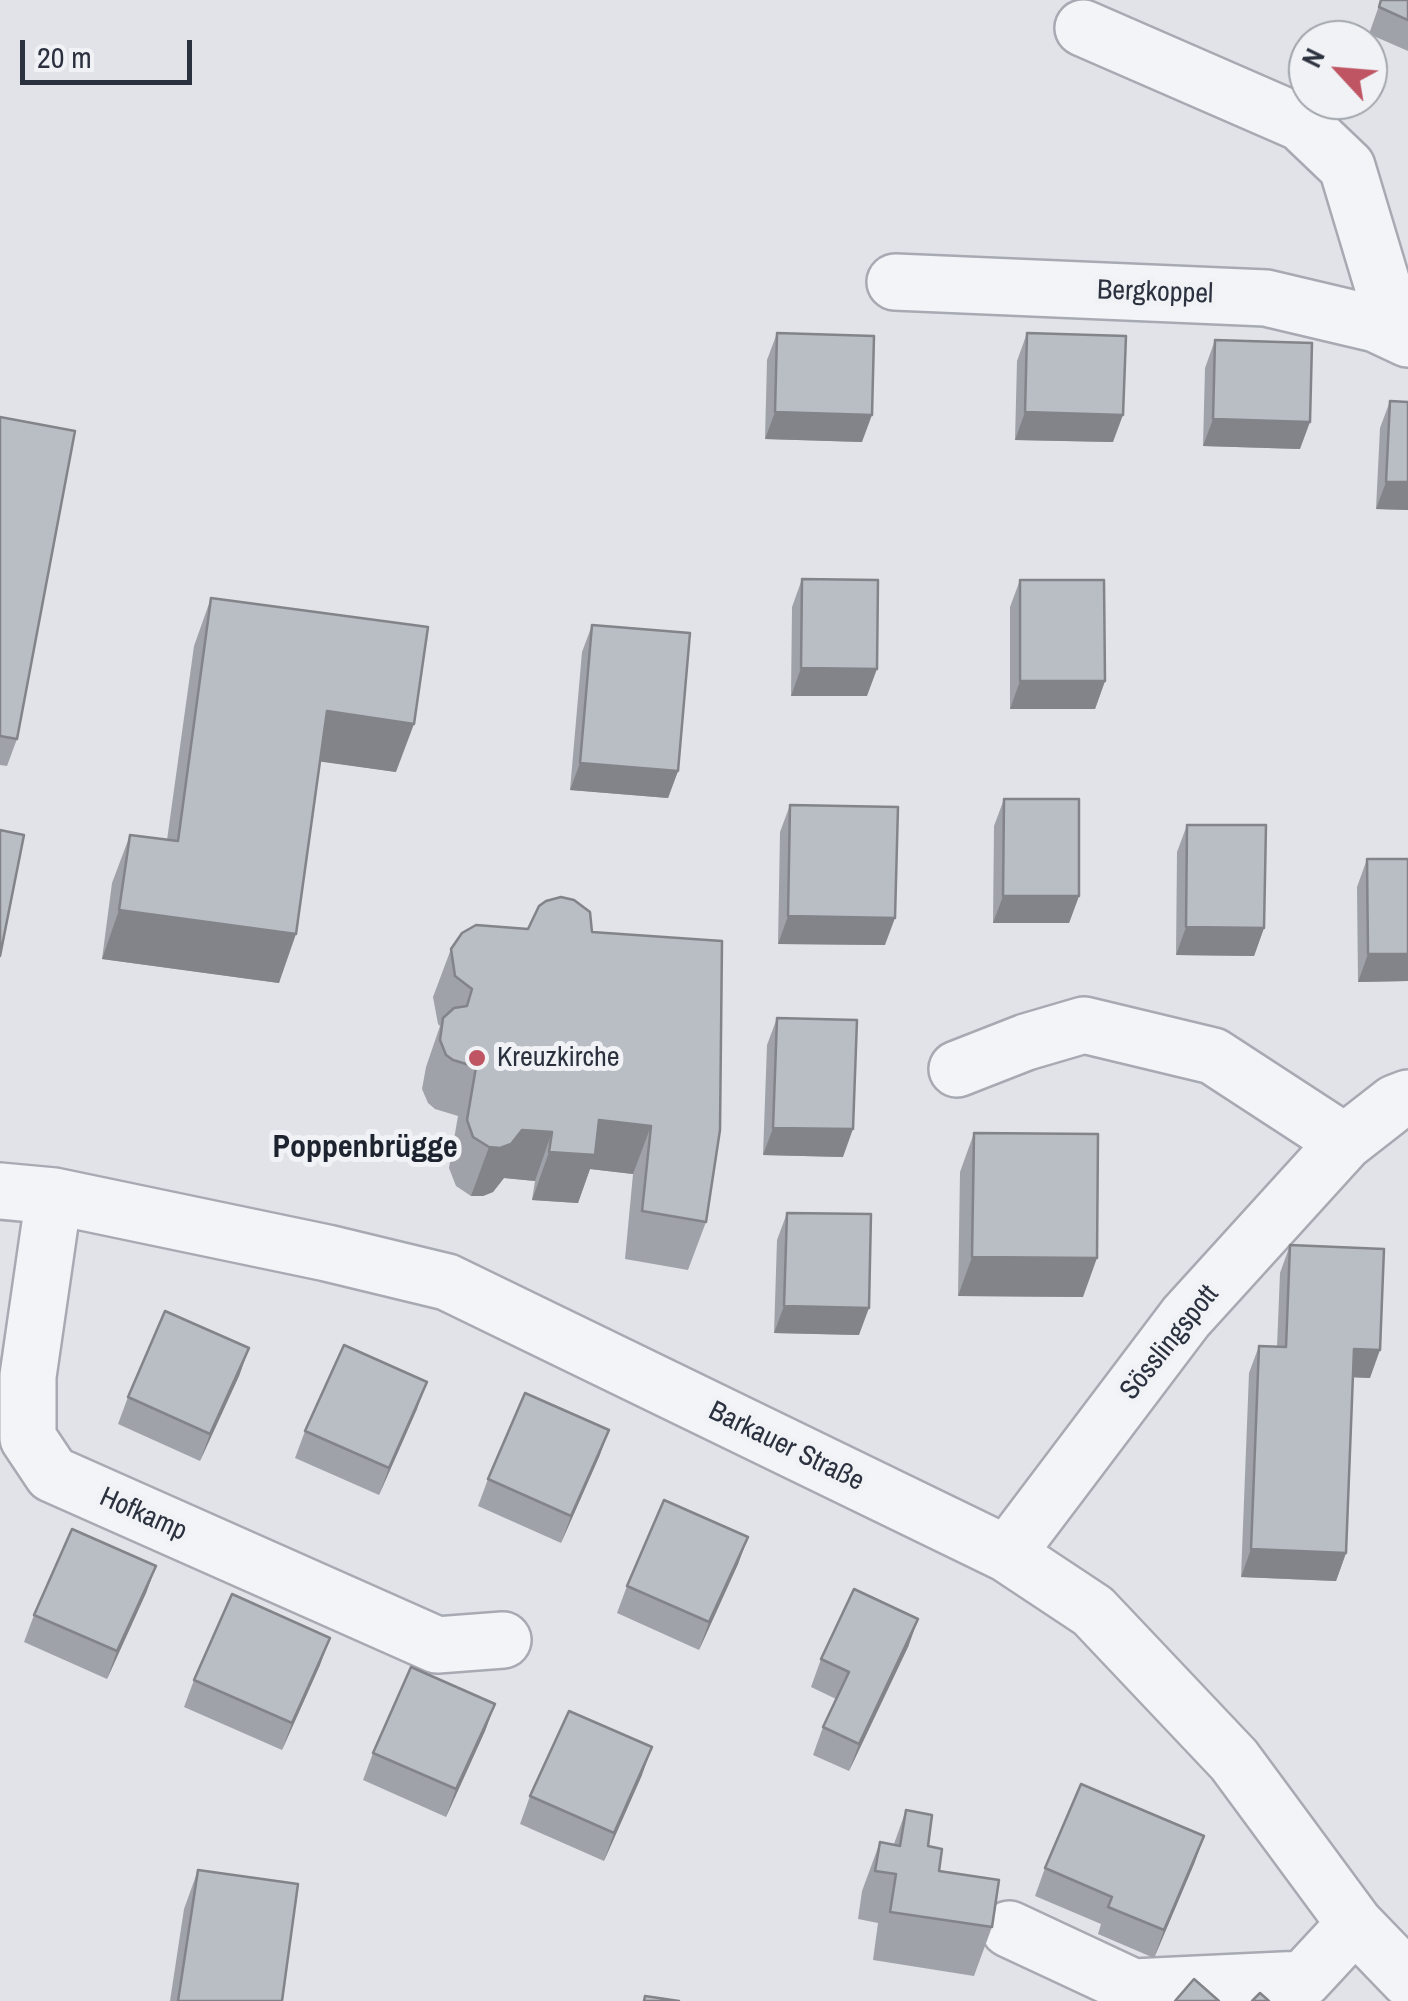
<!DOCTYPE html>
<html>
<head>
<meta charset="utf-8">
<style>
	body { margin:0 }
	#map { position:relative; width:1408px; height:2001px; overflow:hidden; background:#e1e3e8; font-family:"Archivo Narrow",sans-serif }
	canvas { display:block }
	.north { position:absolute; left:1288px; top:20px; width:100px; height:100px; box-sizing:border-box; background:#f0f2f6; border:2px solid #a1a5ac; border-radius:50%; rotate:296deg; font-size:28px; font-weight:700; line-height:40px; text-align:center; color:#2b313e }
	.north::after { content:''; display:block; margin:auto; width:35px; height:45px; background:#bf5462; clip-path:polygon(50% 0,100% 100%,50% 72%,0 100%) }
	.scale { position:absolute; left:20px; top:40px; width:172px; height:45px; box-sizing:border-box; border:5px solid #2b313e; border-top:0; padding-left:12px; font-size:30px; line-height:35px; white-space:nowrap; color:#2b313e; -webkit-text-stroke:8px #f0f2f6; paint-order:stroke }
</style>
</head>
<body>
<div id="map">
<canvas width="1408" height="2001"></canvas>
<div class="north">N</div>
<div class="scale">20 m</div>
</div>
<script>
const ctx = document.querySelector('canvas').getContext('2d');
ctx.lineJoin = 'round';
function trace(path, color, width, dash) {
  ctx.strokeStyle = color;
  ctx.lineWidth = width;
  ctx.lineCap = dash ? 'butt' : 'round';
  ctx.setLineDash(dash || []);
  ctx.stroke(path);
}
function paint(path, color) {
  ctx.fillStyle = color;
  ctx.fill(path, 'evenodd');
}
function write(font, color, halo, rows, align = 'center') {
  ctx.font = font + ' "Archivo Narrow",sans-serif';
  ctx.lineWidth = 10;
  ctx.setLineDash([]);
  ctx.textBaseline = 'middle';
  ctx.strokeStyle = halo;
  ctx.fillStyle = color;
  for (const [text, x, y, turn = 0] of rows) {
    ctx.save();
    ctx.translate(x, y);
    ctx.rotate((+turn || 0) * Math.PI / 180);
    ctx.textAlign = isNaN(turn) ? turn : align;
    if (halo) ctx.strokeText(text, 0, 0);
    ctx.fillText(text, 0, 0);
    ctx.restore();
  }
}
const minor = new Path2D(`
	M 1083,28 L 1301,123 L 1347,167 L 1384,290 L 1376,324
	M 895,282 L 1266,298 L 1376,324 L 1408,339
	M 957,1069 L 1026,1042 L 1084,1025 L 1213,1056 L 1345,1142
	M 0,1191 L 54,1196 L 327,1253 L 447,1282 L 1007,1554 L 1093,1611 L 1234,1760 L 1355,1924 L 1408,1979
	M 54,1196 L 28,1376 L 28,1438 L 52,1474 L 437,1645 L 503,1640
	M 1007,1554 L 1186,1317 L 1345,1142 L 1395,1103 L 1408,1098
	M 1009,1929 L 1133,1987 L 1304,1979 L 1355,1924`);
const wall = new Path2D(`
	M 1381,0 L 1408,0 L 1408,51 L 1369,34 Z
	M 777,333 L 862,442 L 765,439 L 767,360 Z
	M 1027,333 L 1113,442 L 1015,440 L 1017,361 Z
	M 1215,340 L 1300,449 L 1203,446 L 1205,368 Z
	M 1390,401 L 1408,402 L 1408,510 L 1376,509 L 1380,428 Z
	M 0,417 L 17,739 L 7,766 L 0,765 Z
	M 802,579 L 867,696 L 791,696 L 792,607 Z
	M 1020,580 L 1105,681 L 1095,709 L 1010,709 L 1010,607 Z
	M 211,598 L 396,772 L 320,761 L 279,983 L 102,959 L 112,883 L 130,835 L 167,840 L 194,646 Z
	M 592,625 L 678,771 L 668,798 L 570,790 L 582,652 Z
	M 1004,799 L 1079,896 L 1069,923 L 993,923 L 994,826 Z
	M 790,805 L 885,945 L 778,944 L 780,832 Z
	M 1187,825 L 1264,928 L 1254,956 L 1176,955 L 1177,852 Z
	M 1367,859 L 1408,859 L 1408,981 L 1358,982 L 1357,887 Z
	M 528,929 L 592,932 L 706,1222 L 688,1270 L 625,1259 L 633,1174 L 590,1169 L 578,1203 L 532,1200 L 535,1181 L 504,1178 L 493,1192 L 483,1196 L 471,1196 L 456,1186 L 449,1168 L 458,1116 L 435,1109 L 428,1103 L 422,1089 L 426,1067 L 440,1026 L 438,1024 L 433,997 L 451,949 Z
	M 777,1018 L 843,1157 L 763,1155 L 767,1045 Z
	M 974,1133 L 1083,1297 L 958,1296 L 960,1172 Z
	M 787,1213 L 859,1335 L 774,1333 L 777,1240 Z
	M 1290,1245 L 1370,1378 L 1353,1377 L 1346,1553 L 1336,1581 L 1241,1577 L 1249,1373 L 1259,1346 L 1277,1347 L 1280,1273 Z
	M 249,1348 L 239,1376 L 200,1461 L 118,1424 L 128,1397 Z
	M 417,1409 L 379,1495 L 295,1458 L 305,1431 Z
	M 609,1430 L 599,1457 L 561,1543 L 478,1506 L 488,1479 Z
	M 748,1537 L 738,1564 L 699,1650 L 617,1613 L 627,1586 Z
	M 156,1566 L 146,1593 L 107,1679 L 24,1642 L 34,1615 Z
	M 918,1619 L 908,1647 L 849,1771 L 813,1755 L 823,1727 L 836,1699 L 811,1687 L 821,1659 Z
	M 320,1665 L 282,1750 L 184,1707 L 194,1680 Z
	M 495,1704 L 485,1731 L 446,1817 L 363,1780 L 373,1753 Z
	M 642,1775 L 604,1861 L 520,1824 L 530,1796 Z
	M 906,1810 L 939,1871 L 992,1927 L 974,1976 L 873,1960 L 878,1923 L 858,1919 L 862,1891 L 880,1842 L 894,1844 Z
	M 1204,1836 L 1194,1864 L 1154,1958 L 1098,1934 L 1101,1924 L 1035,1896 L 1045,1868 Z
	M 198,1870 L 282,2001 L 170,2001 L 184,1909 Z`);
const shadedWall = new Path2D(`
	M 775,412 L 872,415 L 862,442 L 765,439 Z
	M 1025,412 L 1123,415 L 1113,442 L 1015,440 Z
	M 1213,419 L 1310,422 L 1300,449 L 1203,446 Z
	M 1386,482 L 1408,482 L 1408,510 L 1376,509 Z
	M 801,668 L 877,669 L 867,696 L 791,696 Z
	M 1020,681 L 1105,681 L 1095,709 L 1010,709 Z
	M 327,711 L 414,724 L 396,772 L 309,760 Z
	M 580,763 L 678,771 L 668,798 L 570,790 Z
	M 1003,896 L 1079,896 L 1069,923 L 993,923 Z
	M 119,910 L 296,934 L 279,983 L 102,959 Z
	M 788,916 L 895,918 L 885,945 L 778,944 Z
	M 1186,927 L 1264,928 L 1254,956 L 1176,955 Z
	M 1368,954 L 1408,954 L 1408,981 L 1358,982 Z
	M 599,1120 L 651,1126 L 633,1174 L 590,1169 L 578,1203 L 532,1200 L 549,1152 Z
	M 773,1128 L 853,1129 L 843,1157 L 763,1155 Z
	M 522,1130 L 552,1132 L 535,1181 L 504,1178 L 493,1192 L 483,1196 L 471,1196 L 489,1147 Z
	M 972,1257 L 1097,1258 L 1083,1297 L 958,1296 Z
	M 784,1306 L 869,1308 L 859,1335 L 774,1333 Z
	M 249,1348 L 239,1376 L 200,1461 L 210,1434 Z
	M 1354,1349 L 1380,1350 L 1370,1378 L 1344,1377 Z
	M 427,1382 L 417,1409 L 379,1495 L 389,1468 Z
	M 609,1430 L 599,1457 L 561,1543 L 571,1516 Z
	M 748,1537 L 738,1564 L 699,1650 L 709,1622 Z
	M 1251,1549 L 1346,1553 L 1336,1581 L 1241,1577 Z
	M 156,1566 L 146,1593 L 107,1679 L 117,1651 Z
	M 918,1619 L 908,1647 L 849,1771 L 859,1744 Z
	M 330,1638 L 320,1665 L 282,1750 L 292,1723 Z
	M 495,1704 L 485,1731 L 446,1817 L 456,1789 Z
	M 652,1747 L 642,1775 L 604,1861 L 614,1833 Z
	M 1204,1836 L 1194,1864 L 1154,1958 L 1164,1930 Z`);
const building = new Path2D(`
	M 1381,0 L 1408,0 L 1408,20 L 1379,7 Z
	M 777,333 L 874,336 L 872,415 L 775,412 Z
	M 1027,333 L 1126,336 L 1123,415 L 1025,412 Z
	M 1215,340 L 1312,343 L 1310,422 L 1213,419 Z
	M 1390,401 L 1408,402 L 1408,482 L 1386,482 Z
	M 0,417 L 75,431 L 17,739 L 0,736 Z
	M 802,579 L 878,580 L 877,669 L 801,668 Z
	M 1020,580 L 1104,580 L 1105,681 L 1020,681 Z
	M 211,598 L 428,627 L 414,724 L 327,711 L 296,934 L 119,910 L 130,835 L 178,841 Z
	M 592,625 L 690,633 L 678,771 L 580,763 Z
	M 1004,799 L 1079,799 L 1079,896 L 1003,896 Z
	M 790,805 L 898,807 L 895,918 L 788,916 Z
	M 1187,825 L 1266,825 L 1264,928 L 1186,927 Z
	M 0,830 L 24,835 L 0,956 Z
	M 1367,859 L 1408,859 L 1408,954 L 1368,954 Z
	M 561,897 L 574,900 L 590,912 L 592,932 L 722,941 L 720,1130 L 706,1222 L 642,1211 L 651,1126 L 599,1120 L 595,1155 L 549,1152 L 552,1132 L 522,1130 L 511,1144 L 500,1148 L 489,1147 L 473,1137 L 467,1120 L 476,1067 L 453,1060 L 446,1055 L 440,1040 L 443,1018 L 454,1008 L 467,1006 L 472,989 L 455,976 L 451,949 L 462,933 L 476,925 L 528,929 L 539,906 L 546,901 Z
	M 777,1018 L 857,1020 L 853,1129 L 773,1128 Z
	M 974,1133 L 1098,1134 L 1097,1258 L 972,1257 Z
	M 787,1213 L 871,1214 L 869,1308 L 784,1306 Z
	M 1290,1245 L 1384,1249 L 1380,1350 L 1354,1349 L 1346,1553 L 1251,1549 L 1259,1346 L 1286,1347 Z
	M 165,1311 L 249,1348 L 210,1434 L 128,1397 Z
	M 344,1345 L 427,1382 L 389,1468 L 305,1431 Z
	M 525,1393 L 609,1430 L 571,1516 L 488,1479 Z
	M 664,1500 L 748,1537 L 709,1622 L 627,1586 Z
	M 72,1529 L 156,1566 L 117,1651 L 34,1615 Z
	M 854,1589 L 918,1619 L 859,1744 L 823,1727 L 849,1672 L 821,1659 Z
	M 232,1594 L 330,1638 L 292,1723 L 194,1680 Z
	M 411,1667 L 495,1704 L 456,1789 L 373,1753 Z
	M 569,1711 L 652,1747 L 614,1833 L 530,1796 Z
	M 1081,1784 L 1204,1836 L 1164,1930 L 1108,1907 L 1112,1897 L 1045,1868 Z
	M 906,1810 L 932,1815 L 928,1846 L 942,1849 L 939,1871 L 999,1880 L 992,1927 L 890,1912 L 896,1874 L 875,1871 L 880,1842 L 900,1846 Z
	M 198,1870 L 298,1884 L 282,2001 L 178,2001 Z
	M 1194,1979 L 1219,2001 L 1175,2001 Z
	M 1260,1993 L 1269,2001 L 1252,2001 Z
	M 645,1996 L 679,2001 L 644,2001 Z`);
const markers = [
	[477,1058,10,"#bf5462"]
];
const streetNames = [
	["Bergkoppel",1155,293,2],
	["Sösslingspott",1170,1343,-51],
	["Barkauer Straße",786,1447,26],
	["Hofkamp",143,1515,24]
];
const poiNames = [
	["Kreuzkirche",497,1058]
];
const quarterNames = [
	["Poppenbrügge",365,1148]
];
trace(minor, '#a7aab2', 60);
trace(minor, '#f3f4f7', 55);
paint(wall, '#9fa3a9');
paint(shadedWall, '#828489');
paint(building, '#b9bdc4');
trace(building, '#828489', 2.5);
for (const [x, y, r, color] of markers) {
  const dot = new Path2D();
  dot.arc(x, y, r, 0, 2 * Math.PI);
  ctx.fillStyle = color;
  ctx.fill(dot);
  trace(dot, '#f0f2f6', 4);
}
write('28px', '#2b313e', '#f0f2f6', streetNames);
write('28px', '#2b313e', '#f0f2f6', poiNames, 'left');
write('bold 32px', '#1d232f', '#f0f2f6', quarterNames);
</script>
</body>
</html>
